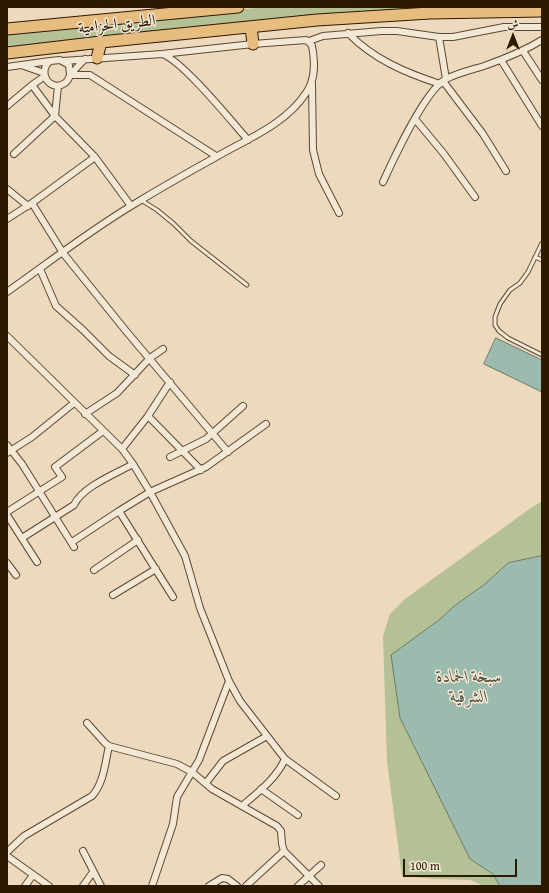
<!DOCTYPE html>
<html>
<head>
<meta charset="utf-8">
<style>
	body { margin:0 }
	#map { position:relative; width:549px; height:893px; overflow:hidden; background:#eddabe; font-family:"Gentium Book Plus",Amiri,serif }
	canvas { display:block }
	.frame { position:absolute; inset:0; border:8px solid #2d1800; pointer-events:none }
	.north { position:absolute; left:493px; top:16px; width:40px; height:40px; -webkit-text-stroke:3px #f3e7d5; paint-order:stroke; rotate:0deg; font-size:11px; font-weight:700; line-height:16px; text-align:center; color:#2d1800 }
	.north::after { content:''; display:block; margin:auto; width:14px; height:18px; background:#2d1800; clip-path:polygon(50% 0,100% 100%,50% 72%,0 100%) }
	.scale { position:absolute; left:403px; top:859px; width:114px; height:18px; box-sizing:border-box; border:2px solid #2d1800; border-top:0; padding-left:5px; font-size:12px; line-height:14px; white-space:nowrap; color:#2d1800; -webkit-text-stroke:3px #f3e7d5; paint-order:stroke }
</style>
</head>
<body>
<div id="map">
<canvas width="549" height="893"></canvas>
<div class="frame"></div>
<div class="north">ش</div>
<div class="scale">100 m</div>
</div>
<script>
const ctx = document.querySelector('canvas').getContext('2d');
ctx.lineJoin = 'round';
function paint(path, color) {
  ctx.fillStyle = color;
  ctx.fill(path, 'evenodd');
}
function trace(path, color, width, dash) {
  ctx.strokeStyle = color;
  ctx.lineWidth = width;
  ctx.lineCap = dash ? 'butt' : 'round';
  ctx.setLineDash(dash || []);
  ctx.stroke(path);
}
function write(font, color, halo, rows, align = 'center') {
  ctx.font = font + ' "Gentium Book Plus",Amiri,serif';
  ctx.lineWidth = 3;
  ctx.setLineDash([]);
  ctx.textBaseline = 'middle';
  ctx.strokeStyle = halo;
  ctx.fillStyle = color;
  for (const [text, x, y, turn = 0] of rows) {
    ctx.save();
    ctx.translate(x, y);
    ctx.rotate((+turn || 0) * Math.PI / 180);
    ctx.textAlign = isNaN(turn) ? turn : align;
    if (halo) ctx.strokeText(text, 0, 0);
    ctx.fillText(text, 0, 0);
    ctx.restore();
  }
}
const green = new Path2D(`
	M 266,7 L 466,7 L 371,11 L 79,39 L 7,48 L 7,32 Z
	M 542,501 L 542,556 L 508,563 L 485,584 L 453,607 L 439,620 L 391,655 L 400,718 L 470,859 L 493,874 L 500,886 L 484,886 L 470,880 L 434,879 L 402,876 L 387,761 L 383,636 L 390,614 L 405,599 L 528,510 Z`);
const water = new Path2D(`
	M 496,338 L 542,360 L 542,392 L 484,364 Z
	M 542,556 L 542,886 L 500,886 L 493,874 L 470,859 L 400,718 L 391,655 L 439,620 L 453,607 L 485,584 L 508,563 Z`);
const lane = new Path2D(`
	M 141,200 L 157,210 L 174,224 L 191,241 L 247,285
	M 542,243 L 528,272 L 520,283 L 510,290 L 500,304 L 495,317 L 495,325 L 499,331 L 508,338 L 542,355
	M 535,257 L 542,260`);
const street = new Path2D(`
	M 348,33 C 373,59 406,73 440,84
	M 439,37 L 446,79
	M 309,41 L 323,36 L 381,31 L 397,31 L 439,37 L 453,37 L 504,27 L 542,27
	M 523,51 L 542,80
	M 501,60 L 542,126
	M 63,61 L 162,54 C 182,60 232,122 248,140
	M 24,66 L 44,73
	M 7,67 L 50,61
	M 70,75 L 90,75 L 216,156
	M 70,75 L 69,65 L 60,60 L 50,61 C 36,73 51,93 65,83 C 68,81 68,79 70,76 C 74,70 80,64 85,59
	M 443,81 L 483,134 L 506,171
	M 312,84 L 313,150 L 319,174 L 339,213
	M 32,85 L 55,116 L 95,157 L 131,206
	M 7,106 L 32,85 L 45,76
	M 415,119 L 444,154 L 475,197
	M 14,154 L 55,116 L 58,86
	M 383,182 C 394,158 425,90 446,79 C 458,73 471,70 484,66 C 504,59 524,51 542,40
	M 7,189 L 28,206
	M 32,203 L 63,253 L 126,331 L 228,452
	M 7,219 L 32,203 L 95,157
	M 40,269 L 56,306 L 83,330 L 109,356 L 135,375
	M 7,292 C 48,263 88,232 131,206 C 159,189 187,173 216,157 C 247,139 286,124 306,93 C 316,79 315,62 312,46 L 310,43 L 306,40 L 253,44 L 162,54
	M 7,336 L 122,449 L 133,464 L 150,492 L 185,556 L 200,608 L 229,681 L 240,701 L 285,759 L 336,796
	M 85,414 L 117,393 L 150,358 L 163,349
	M 148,416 L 201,470
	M 7,445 L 22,464 L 74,547
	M 122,449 L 148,416 L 170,382
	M 7,453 L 32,437 L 74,403
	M 170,457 L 206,439 L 243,406
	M 119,511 L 173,597
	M 7,512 L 62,477 L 55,467 L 103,431
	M 7,515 L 37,562
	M 22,538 L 74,505 C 82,487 115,474 133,464
	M 72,542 L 119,511 L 150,492 L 206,467 L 266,424
	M 7,563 L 16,575
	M 94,570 L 138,540
	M 113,595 L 156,569
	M 87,723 L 105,743 L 109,746 L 177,764 L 192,772 L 212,789 L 277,826 L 281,831 L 282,844 L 284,851 L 319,886
	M 206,783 L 223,761 L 267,736
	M 261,789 L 298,815
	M 242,806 C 258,792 276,779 285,759
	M 83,851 L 101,886
	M 7,852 L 24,836 L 92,796 C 104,783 105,763 109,746
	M 7,856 L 49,886
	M 25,886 L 33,875
	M 83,886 L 93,872
	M 152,886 L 173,824 L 177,797 L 199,760 L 229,681
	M 209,886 L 222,878 L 228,879 L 237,886
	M 246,886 L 284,851
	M 298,886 L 321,865`);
const highway = new Path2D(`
	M 251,27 L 253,44
	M 7,29 L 238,7
	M 7,53 L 101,42 L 317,20 L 430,13 L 542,11
	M 97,58 L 101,42`);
const streetNames = [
	["الطريق الحزامية",117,25,-6]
];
const waterNames = [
	["سبخة الحمادة",469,678],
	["الشرقية",469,698]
];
paint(green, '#b4c195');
paint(water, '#9abbad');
trace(water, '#6e7a68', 1);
trace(lane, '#5d4830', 5);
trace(street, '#5d4830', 8);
trace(highway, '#2d1800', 13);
trace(lane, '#f3e7d5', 3);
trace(street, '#f3e7d5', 6);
trace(highway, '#e6bd7f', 11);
write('16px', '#2d1800', '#f3e7d5', streetNames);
write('italic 17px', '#53513d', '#f3e7d5', waterNames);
</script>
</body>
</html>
